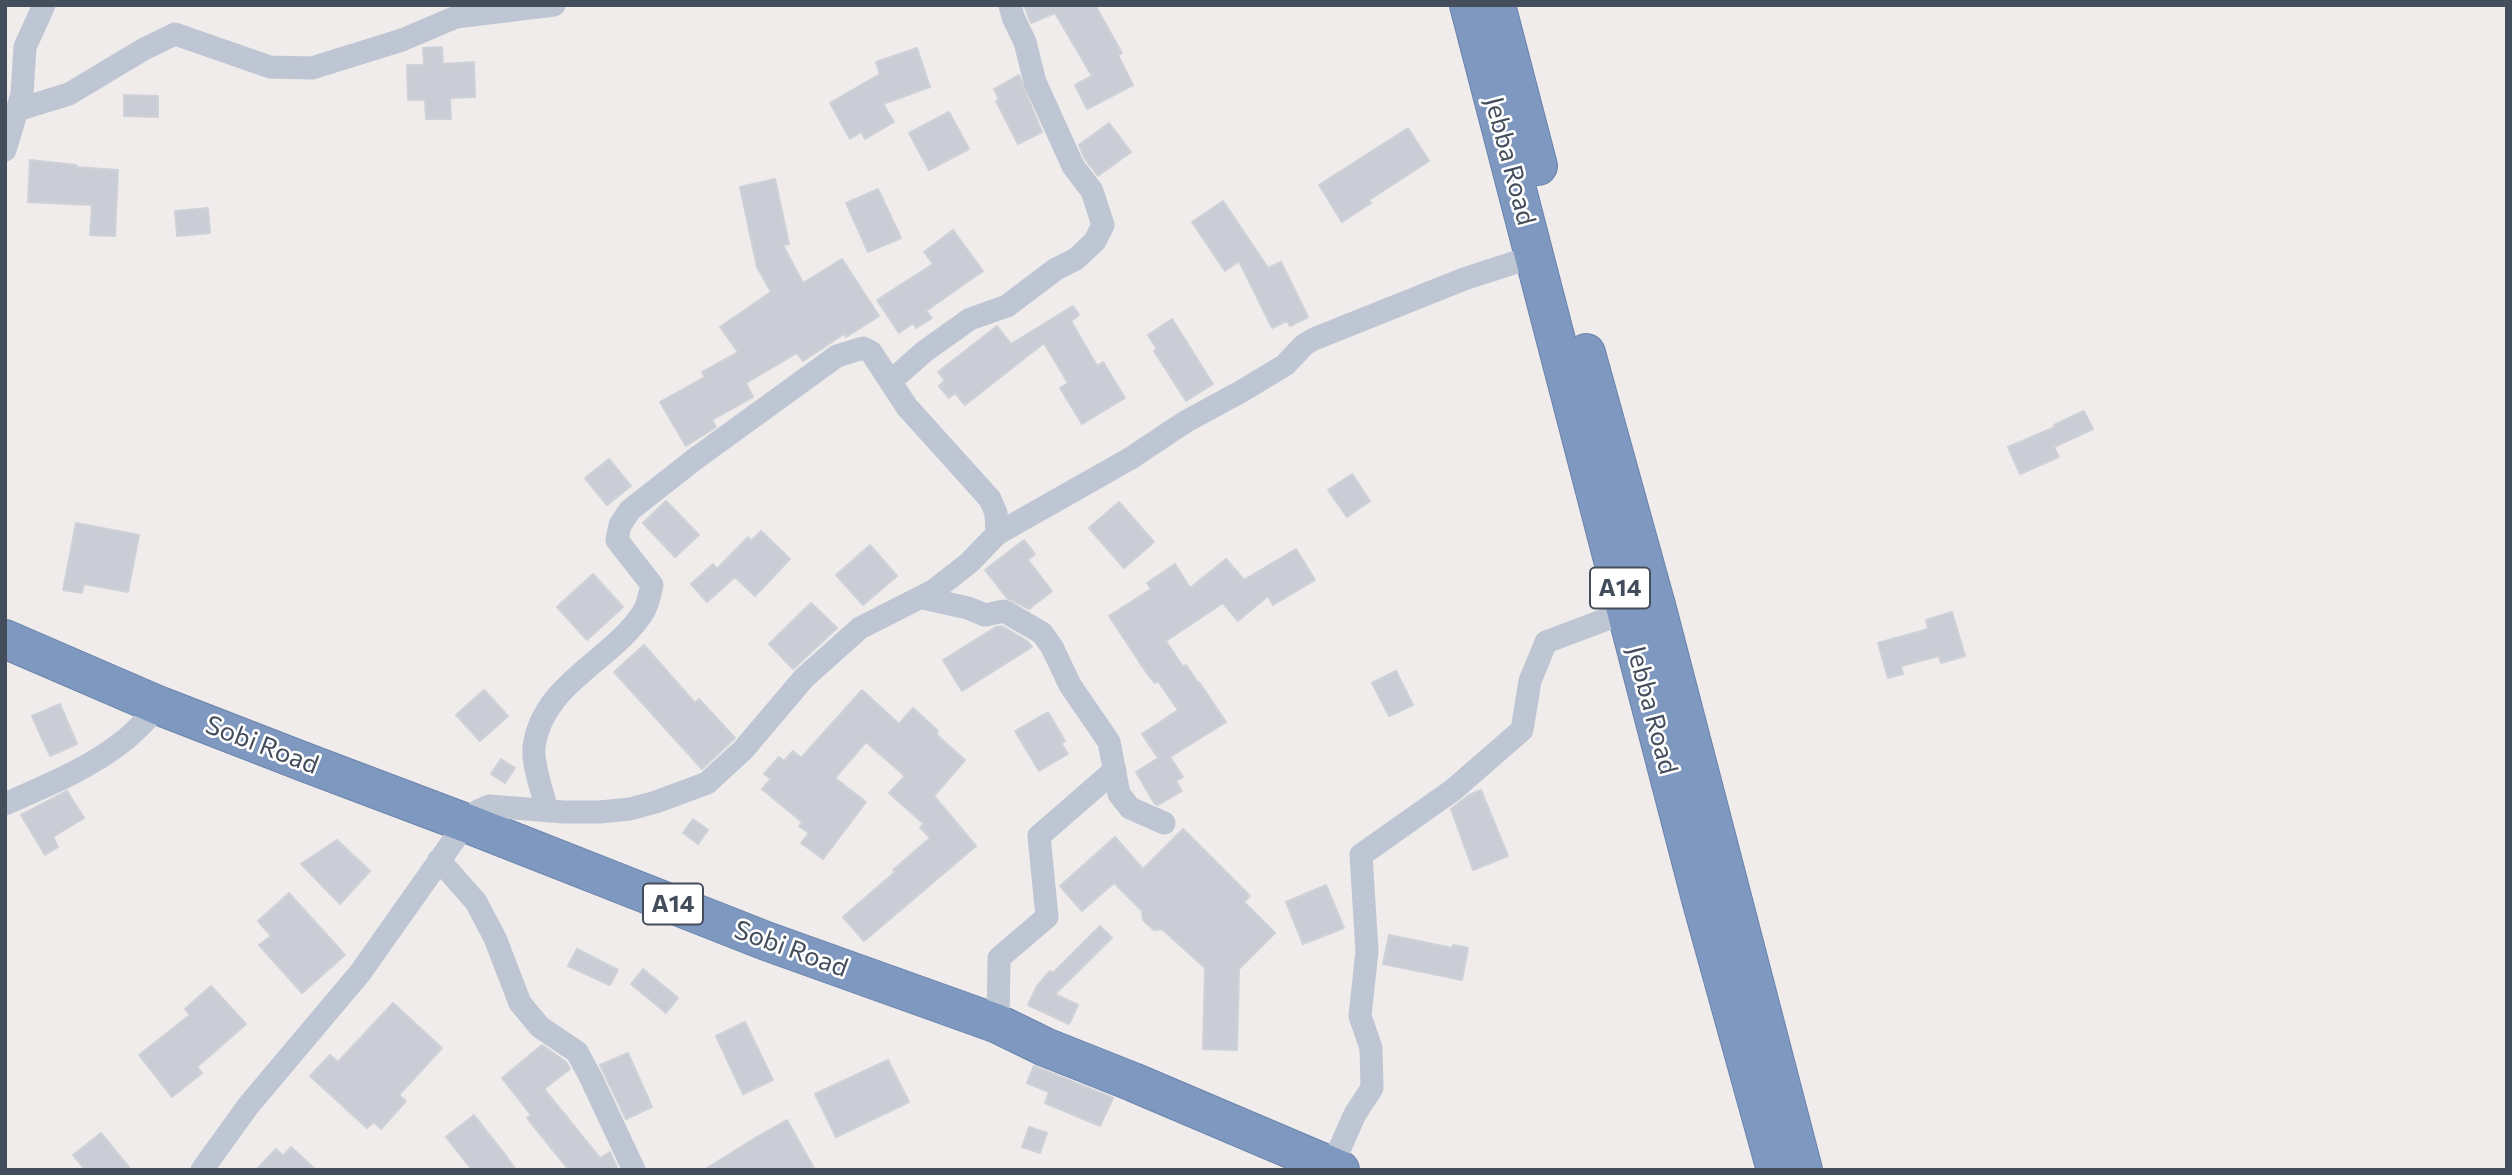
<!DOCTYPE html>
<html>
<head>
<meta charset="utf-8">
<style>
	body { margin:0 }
	#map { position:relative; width:2512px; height:1175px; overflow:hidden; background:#efeceb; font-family:Commissioner,sans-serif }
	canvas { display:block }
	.frame { position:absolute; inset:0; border:7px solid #434d5b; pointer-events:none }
</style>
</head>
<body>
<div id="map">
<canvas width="2512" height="1175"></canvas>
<div class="frame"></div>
</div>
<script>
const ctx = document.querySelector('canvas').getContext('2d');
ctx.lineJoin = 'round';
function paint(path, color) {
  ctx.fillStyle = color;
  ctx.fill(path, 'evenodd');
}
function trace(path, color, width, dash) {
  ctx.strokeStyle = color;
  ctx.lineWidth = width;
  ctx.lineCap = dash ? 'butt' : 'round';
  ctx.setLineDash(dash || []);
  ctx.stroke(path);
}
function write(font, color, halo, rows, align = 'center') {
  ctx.font = font + ' Commissioner,sans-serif';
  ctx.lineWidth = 5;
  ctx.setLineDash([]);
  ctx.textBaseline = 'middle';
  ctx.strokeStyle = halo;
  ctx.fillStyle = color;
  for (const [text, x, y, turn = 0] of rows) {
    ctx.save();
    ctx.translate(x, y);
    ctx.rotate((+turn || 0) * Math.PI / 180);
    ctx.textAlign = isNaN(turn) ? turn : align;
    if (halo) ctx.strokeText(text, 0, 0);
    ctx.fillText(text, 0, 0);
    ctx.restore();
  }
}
const building = new Path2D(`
	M 1024,5 L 1095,5 L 1122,53 L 1118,55 L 1133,85 L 1087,109 L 1075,85 L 1092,76 L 1055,13 L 1031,23 Z
	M 442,47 L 443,64 L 474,62 L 475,97 L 450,98 L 451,119 L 426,119 L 425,100 L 408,100 L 407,65 L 424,65 L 423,48 Z
	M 917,48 L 930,87 L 883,104 L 894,122 L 865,139 L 861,132 L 850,139 L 830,103 L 880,74 L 876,62 Z
	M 1019,75 L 1042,132 L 1018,144 L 996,101 L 999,99 L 994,89 Z
	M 124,95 L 158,96 L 158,117 L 124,116 Z
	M 949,112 L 969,149 L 929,170 L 909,133 Z
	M 1109,123 L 1131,152 L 1098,176 L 1085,159 L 1079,145 Z
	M 1408,128 L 1429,161 L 1369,200 L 1371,203 L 1342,222 L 1319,185 Z
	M 30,160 L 76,165 L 76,167 L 118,170 L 115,236 L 90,235 L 92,205 L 28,202 Z
	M 775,179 L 789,244 L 783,245 L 803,283 L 842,259 L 879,316 L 846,337 L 844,334 L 803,361 L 797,353 L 746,383 L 753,397 L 712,420 L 716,427 L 686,446 L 660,402 L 705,377 L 702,372 L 738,352 L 720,327 L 771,292 L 757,267 L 740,187 Z
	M 878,189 L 901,238 L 868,252 L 846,203 Z
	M 1223,201 L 1268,268 L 1281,262 L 1308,317 L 1290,326 L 1287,321 L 1272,328 L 1239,261 L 1225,271 L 1192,222 Z
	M 208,208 L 210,233 L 177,236 L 175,211 Z
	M 953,230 L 983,271 L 926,311 L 932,318 L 916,328 L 913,323 L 899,333 L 877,300 L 933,264 L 924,252 Z
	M 1073,306 L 1079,315 L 1071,321 L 1097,366 L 1103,362 L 1125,398 L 1082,424 L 1060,388 L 1068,383 L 1044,343 L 965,405 L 955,393 L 949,398 L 939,386 L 945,380 L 938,372 L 997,326 L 1011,344 Z
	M 1172,319 L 1213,384 L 1186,401 L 1154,351 L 1157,349 L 1148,335 Z
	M 2084,411 L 2093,429 L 2054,447 L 2059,457 L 2020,474 L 2008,447 L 2055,427 L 2054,425 Z
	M 609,459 L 631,486 L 607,505 L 585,478 Z
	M 1352,474 L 1370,501 L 1347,517 L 1328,490 Z
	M 666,501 L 699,535 L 675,557 L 643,523 Z
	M 1119,502 L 1154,542 L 1124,568 L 1089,528 Z
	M 76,523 L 139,535 L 128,592 L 84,584 L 82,593 L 63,590 Z
	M 761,531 L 790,559 L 755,596 L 735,577 L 707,602 L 691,584 L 713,564 L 717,569 L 748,537 L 751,541 Z
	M 1024,540 L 1035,554 L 1028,560 L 1052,591 L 1029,609 L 1007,598 L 985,570 Z
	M 870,545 L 897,576 L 863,605 L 836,575 Z
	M 1296,549 L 1315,580 L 1273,605 L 1268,596 L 1238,621 L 1223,603 L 1166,641 L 1183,667 L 1186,665 L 1198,683 L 1199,682 L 1226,722 L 1170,757 L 1183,777 L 1176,781 L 1182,791 L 1158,805 L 1155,804 L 1136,772 L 1158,758 L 1142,734 L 1178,710 L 1158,681 L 1155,683 L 1146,672 L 1109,616 L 1151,589 L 1147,583 L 1175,564 L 1190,588 L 1226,559 L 1244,580 Z
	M 593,574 L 623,607 L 587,640 L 557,607 Z
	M 811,603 L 837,628 L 793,669 L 769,644 Z
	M 1952,612 L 1965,656 L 1941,663 L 1939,656 L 1901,666 L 1903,674 L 1888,678 L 1878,643 L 1928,629 L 1926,620 Z
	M 1002,626 L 1027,641 L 1032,647 L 962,691 L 943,660 L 996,627 Z
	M 644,645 L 695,703 L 699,699 L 735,738 L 702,769 L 614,672 Z
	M 1396,671 L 1413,705 L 1389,716 L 1372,683 Z
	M 484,690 L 508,716 L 480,741 L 456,715 Z
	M 862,690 L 899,724 L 913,708 L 938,731 L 936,734 L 965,760 L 934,796 L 976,846 L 864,941 L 843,917 L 895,872 L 893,870 L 930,838 L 920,827 L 924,824 L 889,793 L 905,776 L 866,742 L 835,778 L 866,802 L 823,859 L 801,843 L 809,833 L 799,826 L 802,822 L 762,789 L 771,779 L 764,774 L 779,757 L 784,761 L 793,751 L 801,758 Z
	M 60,704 L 77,744 L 50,756 L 32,716 Z
	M 1048,712 L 1065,741 L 1061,743 L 1068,754 L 1039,771 L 1015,731 Z
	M 501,759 L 515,768 L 505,783 L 491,774 Z
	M 1481,790 L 1508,856 L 1473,870 L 1451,809 L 1469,795 Z
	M 67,791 L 84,818 L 53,837 L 58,847 L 45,855 L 21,815 Z
	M 693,819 L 708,830 L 698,844 L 683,833 Z
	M 1183,829 L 1250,896 L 1244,902 L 1275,933 L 1239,969 L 1237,1050 L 1203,1049 L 1205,968 L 1162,929 L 1154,930 L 1143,920 L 1142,911 L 1114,883 L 1082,911 L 1060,886 L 1115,837 L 1143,869 Z
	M 337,840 L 370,871 L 340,904 L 301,864 Z
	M 1326,885 L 1344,928 L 1303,944 L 1286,902 Z
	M 289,893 L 345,955 L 302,993 L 259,945 L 271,936 L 258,921 Z
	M 1100,926 L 1112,938 L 1055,994 L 1078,1005 L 1069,1024 L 1028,1005 L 1037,986 L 1050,971 L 1053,973 Z
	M 1389,935 L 1452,948 L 1453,945 L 1468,948 L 1462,980 L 1383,964 Z
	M 577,949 L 618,970 L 610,985 L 568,966 Z
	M 643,969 L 678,998 L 666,1013 L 631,984 Z
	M 211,986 L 246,1024 L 197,1067 L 202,1073 L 172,1097 L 139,1055 L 190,1015 L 185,1009 Z
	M 393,1003 L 442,1048 L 399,1095 L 406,1101 L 381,1129 L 374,1122 L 367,1128 L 310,1076 L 330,1055 L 338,1062 Z
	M 745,1022 L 773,1080 L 743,1094 L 716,1036 Z
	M 542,1045 L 566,1062 L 570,1069 L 544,1089 L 600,1158 L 610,1152 L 618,1170 L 569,1170 L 527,1118 L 531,1115 L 502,1078 Z
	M 628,1053 L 652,1107 L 626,1119 L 600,1065 Z
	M 888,1060 L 909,1102 L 836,1137 L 815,1094 Z
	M 1034,1066 L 1113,1098 L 1100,1126 L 1045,1103 L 1049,1092 L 1027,1083 Z
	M 474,1115 L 507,1157 L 516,1170 L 472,1170 L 446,1137 Z
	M 787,1120 L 815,1170 L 704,1170 L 755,1138 Z
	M 1029,1127 L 1047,1133 L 1040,1153 L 1022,1147 Z
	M 101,1133 L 131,1170 L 85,1170 L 73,1155 Z
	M 291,1147 L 316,1170 L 256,1170 L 276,1149 L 283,1156 Z`);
const street = new Path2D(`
	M 17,110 L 69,94 L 144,49 L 175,34 L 270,67 L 312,68 L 402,40 L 456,17 L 554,5
	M 5,150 L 22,94 L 25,47 L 44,5
	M 891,381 L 925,351 L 970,319 L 1007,306 L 1056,269 L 1076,259 L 1095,241 L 1103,225 L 1092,191 L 1073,166 L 1035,82 L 1025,42 L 1013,17 L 1010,5
	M 923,598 L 968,608 L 985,615 L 1004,611 L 1042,633 L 1052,647 L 1070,685 L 1109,742 L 1119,794 L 1130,808 L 1164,823
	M 5,804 C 45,786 86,770 121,743 C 135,733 147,718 160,706
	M 547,810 C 543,793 532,764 534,747 C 542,683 613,661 644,611 C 648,604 650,593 652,585 L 617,540 L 620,525 L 630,510 L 695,459 L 837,356 L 863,348 L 871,352 L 907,407 L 990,499 L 996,513 L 997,534
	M 439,860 L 476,902 L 495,938 L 520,1003 L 540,1027 L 577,1052 L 590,1076 L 634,1170
	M 998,1024 L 999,958 L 1047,917 L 1039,836 L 1115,770
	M 1332,1166 L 1355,1114 L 1372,1088 L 1371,1048 L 1360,1016 L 1367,951 L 1361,855 L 1453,790 L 1522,730 L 1530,681 L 1546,642 L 1626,612
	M 202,1170 L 248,1106 L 360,973 L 466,823 L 478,811 L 489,806 L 564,812 L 600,812 L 630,809 L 656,802 L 707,783 L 743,750 L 804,678 L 860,628 L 933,591 L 969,563 L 997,534 L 1131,458 L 1185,422 L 1242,391 L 1285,365 L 1304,345 L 1314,339 L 1464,279 L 1535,256`);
const highway = new Path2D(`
	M 1469,5 L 1701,899 L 1776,1170
	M 1496,5 L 1538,166
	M 1586,353 L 1657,609 L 1803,1170
	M 5,639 L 160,706 L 307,763 L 466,823 L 766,941 L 998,1024 L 1045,1047 L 1133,1082 L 1340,1170`);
const shields = [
	[1620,588,60],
	[673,904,60]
];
const shieldNames = [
	["A14",1620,588],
	["A14",673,904]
];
const streetNames = [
	["Jebba Road",1510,161,75],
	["Jebba Road",1652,710,75],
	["Sobi Road",262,745,21],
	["Sobi Road",791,949,20]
];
paint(building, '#cacdd5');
trace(building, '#cfd1d8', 2);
trace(highway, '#6a83ac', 40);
trace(street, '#bec6d3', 23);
trace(highway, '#7f98c0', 38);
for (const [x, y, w] of shields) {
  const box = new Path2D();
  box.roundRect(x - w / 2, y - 20.5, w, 41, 5);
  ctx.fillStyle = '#fff';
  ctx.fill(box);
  trace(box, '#434d5b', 2);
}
write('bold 24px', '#434d5b', null, shieldNames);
write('26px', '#434d5b', '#fff', streetNames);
</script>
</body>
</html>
